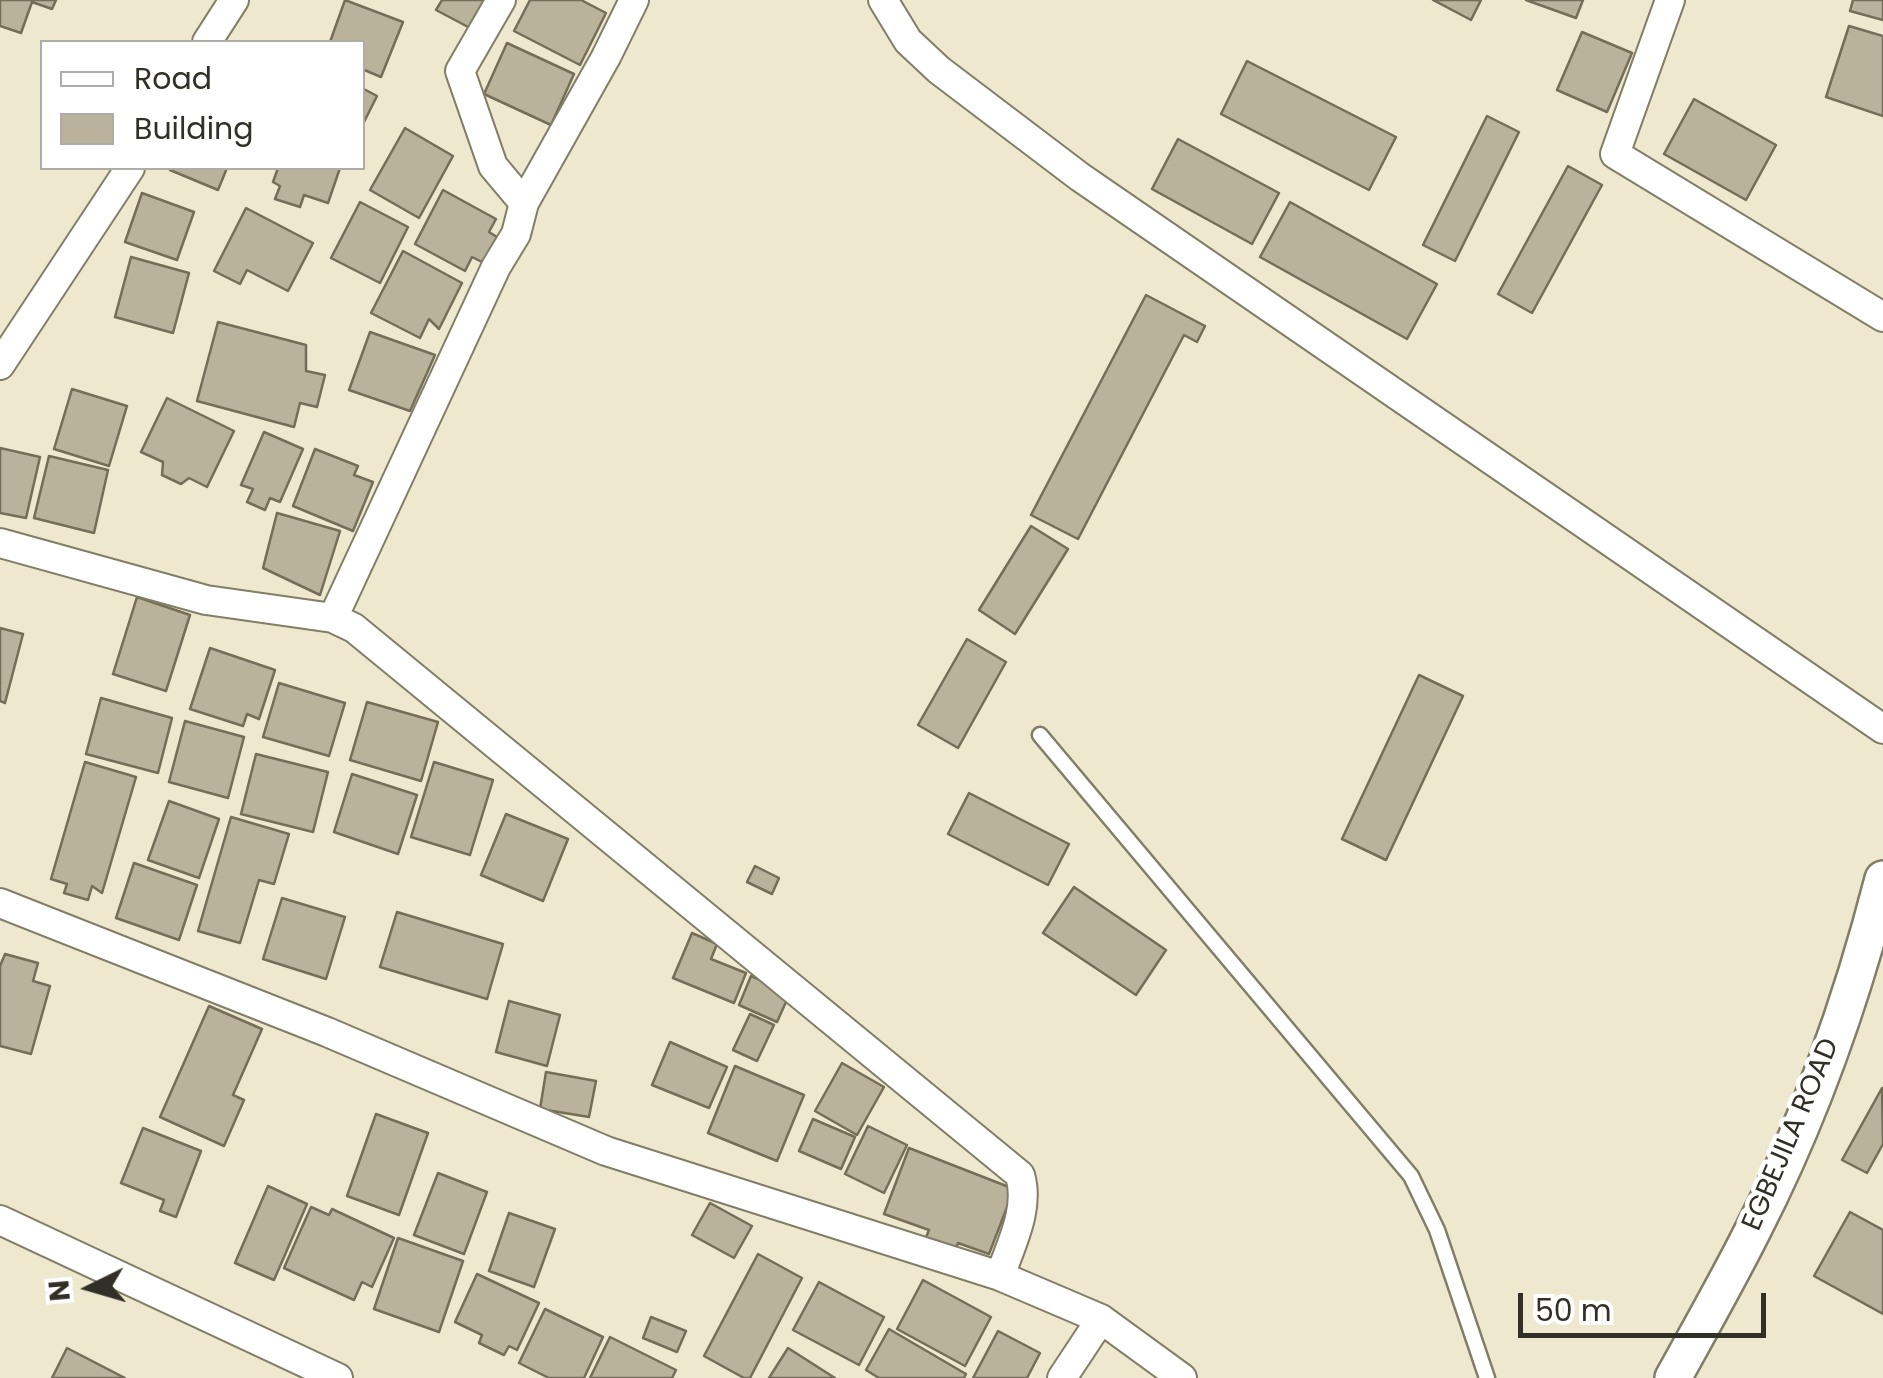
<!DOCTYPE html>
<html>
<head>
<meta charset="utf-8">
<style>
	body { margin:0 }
	#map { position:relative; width:1883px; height:1378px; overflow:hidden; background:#eee8cf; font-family:Poppins,sans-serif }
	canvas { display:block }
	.legend { position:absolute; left:40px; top:40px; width:325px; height:130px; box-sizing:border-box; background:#fff; border:2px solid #adaca8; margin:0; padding:12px 18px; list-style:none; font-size:30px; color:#322f26 }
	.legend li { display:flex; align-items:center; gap:20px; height:50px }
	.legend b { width:50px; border:2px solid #adaca8 }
	.north { position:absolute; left:40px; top:1238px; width:100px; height:100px; -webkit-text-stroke:8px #fff; paint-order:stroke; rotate:265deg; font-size:28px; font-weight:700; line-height:40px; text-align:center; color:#322f26 }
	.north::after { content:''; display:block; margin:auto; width:35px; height:45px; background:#322f26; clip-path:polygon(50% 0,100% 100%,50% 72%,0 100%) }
	.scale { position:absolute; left:1518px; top:1293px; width:248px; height:45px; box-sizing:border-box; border:5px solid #322f26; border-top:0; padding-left:12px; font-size:30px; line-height:35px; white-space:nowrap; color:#322f26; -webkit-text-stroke:8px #fff; paint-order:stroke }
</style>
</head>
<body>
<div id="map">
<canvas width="1883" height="1378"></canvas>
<ul class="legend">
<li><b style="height:12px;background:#fff"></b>Road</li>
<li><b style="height:28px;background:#b9b39c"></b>Building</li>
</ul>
<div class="north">N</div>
<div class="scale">50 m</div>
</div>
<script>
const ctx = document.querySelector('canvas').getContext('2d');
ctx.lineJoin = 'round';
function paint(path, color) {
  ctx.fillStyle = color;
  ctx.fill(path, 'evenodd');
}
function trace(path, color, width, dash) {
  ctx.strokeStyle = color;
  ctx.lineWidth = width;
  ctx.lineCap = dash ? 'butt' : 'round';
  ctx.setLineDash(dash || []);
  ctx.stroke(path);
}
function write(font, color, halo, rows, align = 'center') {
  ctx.font = font + ' Poppins,sans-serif';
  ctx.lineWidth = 9;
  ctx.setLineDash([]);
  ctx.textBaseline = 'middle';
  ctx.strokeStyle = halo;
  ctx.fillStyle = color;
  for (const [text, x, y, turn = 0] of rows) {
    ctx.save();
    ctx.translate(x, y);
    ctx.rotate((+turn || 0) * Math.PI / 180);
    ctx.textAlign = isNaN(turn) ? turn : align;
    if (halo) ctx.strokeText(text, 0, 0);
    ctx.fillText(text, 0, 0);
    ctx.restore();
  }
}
const building = new Path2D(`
	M 0,0 L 56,0 L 52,9 L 32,2 L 21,33 L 0,26 Z
	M 345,0 L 403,22 L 381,77 L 362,69 L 362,42 L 330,42 Z
	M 442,0 L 485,0 L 470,28 L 436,10 Z
	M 530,0 L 581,0 L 606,13 L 580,65 L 514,31 Z
	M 1433,0 L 1481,0 L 1471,20 Z
	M 1526,0 L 1583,0 L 1576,18 Z
	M 1853,0 L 1883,0 L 1883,20 L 1850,11 Z
	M 1849,26 L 1883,36 L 1883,116 L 1826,97 Z
	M 1582,32 L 1632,53 L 1607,112 L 1557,90 Z
	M 507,43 L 574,74 L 551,125 L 484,94 Z
	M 1247,61 L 1396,137 L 1369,190 L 1221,114 Z
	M 362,88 L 377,96 L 362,126 Z
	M 1694,99 L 1776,145 L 1746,200 L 1664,154 Z
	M 1487,116 L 1519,132 L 1455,261 L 1423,245 Z
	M 405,128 L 453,156 L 419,218 L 370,190 Z
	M 1178,139 L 1279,193 L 1252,244 L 1152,189 Z
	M 1568,166 L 1602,185 L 1532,313 L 1498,294 Z
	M 171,168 L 227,168 L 218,190 L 170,170 Z
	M 278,168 L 340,168 L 328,203 L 304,195 L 300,207 L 275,199 L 280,186 L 273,182 Z
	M 443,190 L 496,219 L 489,232 L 497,237 L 484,263 L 472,257 L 465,271 L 415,244 Z
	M 142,193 L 194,212 L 177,260 L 125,242 Z
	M 360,202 L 408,227 L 380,283 L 331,258 Z
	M 1290,202 L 1437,284 L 1407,339 L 1260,257 Z
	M 246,208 L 313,243 L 288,291 L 247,270 L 240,284 L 214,271 Z
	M 403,251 L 462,283 L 439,329 L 429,319 L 420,338 L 371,313 Z
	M 131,257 L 189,273 L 173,333 L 115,317 Z
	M 1146,295 L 1205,326 L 1197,342 L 1184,335 L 1078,539 L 1031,515 Z
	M 218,322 L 306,345 L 306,371 L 325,375 L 317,407 L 300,403 L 294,427 L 197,401 Z
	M 370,332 L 435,355 L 410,411 L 349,390 Z
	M 72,389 L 127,406 L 109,466 L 54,449 Z
	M 167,398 L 234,431 L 207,487 L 189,478 L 181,484 L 162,475 L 163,462 L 141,452 Z
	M 264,432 L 303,449 L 280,502 L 270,498 L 265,510 L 247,502 L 253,489 L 241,485 Z
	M 0,448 L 40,457 L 26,518 L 0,513 Z
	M 315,449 L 358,466 L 354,475 L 373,482 L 353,531 L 293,506 Z
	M 49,456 L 108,470 L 94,533 L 34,518 Z
	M 277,513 L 340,531 L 320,595 L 263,568 Z
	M 1031,526 L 1068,549 L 1015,634 L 979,610 Z
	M 137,597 L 190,615 L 166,691 L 113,674 Z
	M 0,628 L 23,634 L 5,703 L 0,701 Z
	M 967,639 L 1006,662 L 958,748 L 918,725 Z
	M 210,648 L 275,670 L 259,719 L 247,714 L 243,726 L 190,709 Z
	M 1419,675 L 1463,696 L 1386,860 L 1342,839 Z
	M 279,683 L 345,703 L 329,756 L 263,737 Z
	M 101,698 L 172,718 L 158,773 L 86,754 Z
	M 367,702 L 438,722 L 421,781 L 350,760 Z
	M 185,721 L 244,737 L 228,798 L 169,782 Z
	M 256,754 L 328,772 L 313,832 L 241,814 Z
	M 85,762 L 136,777 L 102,893 L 92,886 L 88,900 L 64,893 L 67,884 L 51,879 Z
	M 434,762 L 493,780 L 470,855 L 411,837 Z
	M 352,774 L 417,795 L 398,854 L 334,832 Z
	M 969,793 L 1069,844 L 1048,885 L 948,834 Z
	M 169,801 L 219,819 L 199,878 L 148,860 Z
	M 506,814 L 568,839 L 543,901 L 481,875 Z
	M 231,817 L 289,834 L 274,884 L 259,880 L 240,943 L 198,931 Z
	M 134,863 L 197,885 L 179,940 L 116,918 Z
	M 755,866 L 779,878 L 772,894 L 747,882 Z
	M 1074,887 L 1166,950 L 1136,995 L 1043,933 Z
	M 282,898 L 345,917 L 326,979 L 263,959 Z
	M 397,912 L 503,944 L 487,999 L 380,967 Z
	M 692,933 L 717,944 L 711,959 L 746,973 L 734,1003 L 673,978 Z
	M 5,954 L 38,963 L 33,981 L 50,986 L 31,1054 L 0,1046 L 0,966 Z
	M 751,976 L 790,993 L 777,1022 L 739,1005 Z
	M 509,1001 L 560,1015 L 547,1066 L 496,1052 Z
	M 209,1006 L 262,1029 L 233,1095 L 244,1100 L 224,1146 L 160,1117 Z
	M 750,1014 L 774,1025 L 757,1061 L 733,1050 Z
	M 670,1042 L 727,1067 L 709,1108 L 652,1085 Z
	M 842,1063 L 884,1087 L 857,1135 L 815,1111 Z
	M 735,1066 L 804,1095 L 777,1161 L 708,1133 Z
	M 546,1072 L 596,1081 L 589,1117 L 540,1109 Z
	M 1882,1088 L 1883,1144 L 1867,1173 L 1842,1160 Z
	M 376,1114 L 428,1133 L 399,1215 L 347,1196 Z
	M 813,1119 L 855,1137 L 841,1169 L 799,1151 Z
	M 868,1126 L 907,1145 L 884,1193 L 845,1174 Z
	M 143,1128 L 201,1151 L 176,1217 L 160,1211 L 164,1200 L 121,1183 Z
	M 909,1148 L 1014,1189 L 989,1254 L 958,1243 L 954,1253 L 924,1242 L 929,1230 L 884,1214 Z
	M 438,1173 L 487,1192 L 464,1254 L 414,1235 Z
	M 268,1186 L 307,1204 L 274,1280 L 235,1263 Z
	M 710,1203 L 752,1226 L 734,1258 L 692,1235 Z
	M 311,1207 L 329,1215 L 332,1209 L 394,1238 L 372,1287 L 362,1282 L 354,1300 L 284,1268 Z
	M 1850,1212 L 1883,1230 L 1883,1314 L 1814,1276 Z
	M 509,1213 L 555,1229 L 534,1287 L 489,1271 Z
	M 398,1238 L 463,1261 L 439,1332 L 374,1309 Z
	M 758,1254 L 802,1278 L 750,1378 L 744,1378 L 704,1356 Z
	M 477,1274 L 539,1303 L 517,1350 L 509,1346 L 504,1355 L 479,1343 L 482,1335 L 455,1322 Z
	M 923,1280 L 991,1317 L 965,1366 L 897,1329 Z
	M 819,1282 L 884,1317 L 859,1365 L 793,1330 Z
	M 545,1309 L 603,1337 L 584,1378 L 549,1378 L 519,1363 Z
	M 651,1317 L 686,1331 L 677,1352 L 643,1338 Z
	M 889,1329 L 966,1374 L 964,1378 L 879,1378 L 866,1370 Z
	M 998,1331 L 1040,1353 L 1027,1378 L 973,1378 Z
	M 610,1337 L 676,1370 L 672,1378 L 590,1378 Z
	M 67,1348 L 125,1378 L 52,1378 Z
	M 788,1348 L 835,1378 L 769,1378 Z`);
const service = new Path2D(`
	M 1040,735 L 1411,1176 L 1437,1230 L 1487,1378`);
const minor = new Path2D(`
	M 883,0 L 908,41 L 939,70 L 1080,177 L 1883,729
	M 1670,0 L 1615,154 L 1883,317
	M 207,42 L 234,0
	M 524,203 L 606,57 L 634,0
	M 0,365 L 130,168
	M 0,543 L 206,600 L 333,618 L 354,628 L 1020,1175 C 1030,1209 1011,1244 1000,1276
	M 333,618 L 496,267 L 516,234 L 524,203 L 493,166 L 460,71 L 501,0
	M 0,903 L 327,1032 L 606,1151 L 1000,1276 L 1101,1319 L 1182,1378
	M 0,1220 L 338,1378
	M 1062,1378 L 1101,1319`);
const tertiary = new Path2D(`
	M 1673,1378 C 1700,1329 1728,1280 1753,1230 C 1810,1119 1852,1000 1883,879`);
const streetNames = [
	["EGBEJILA ROAD",1792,1135,-67]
];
paint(building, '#b9b39c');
trace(building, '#746e58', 2.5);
trace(service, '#827d66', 19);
trace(minor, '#827d66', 32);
trace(tertiary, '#827d66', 40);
trace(service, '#fff', 14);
trace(minor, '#fff', 28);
trace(tertiary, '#fff', 35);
write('28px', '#322f26', '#fff', streetNames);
</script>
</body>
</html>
